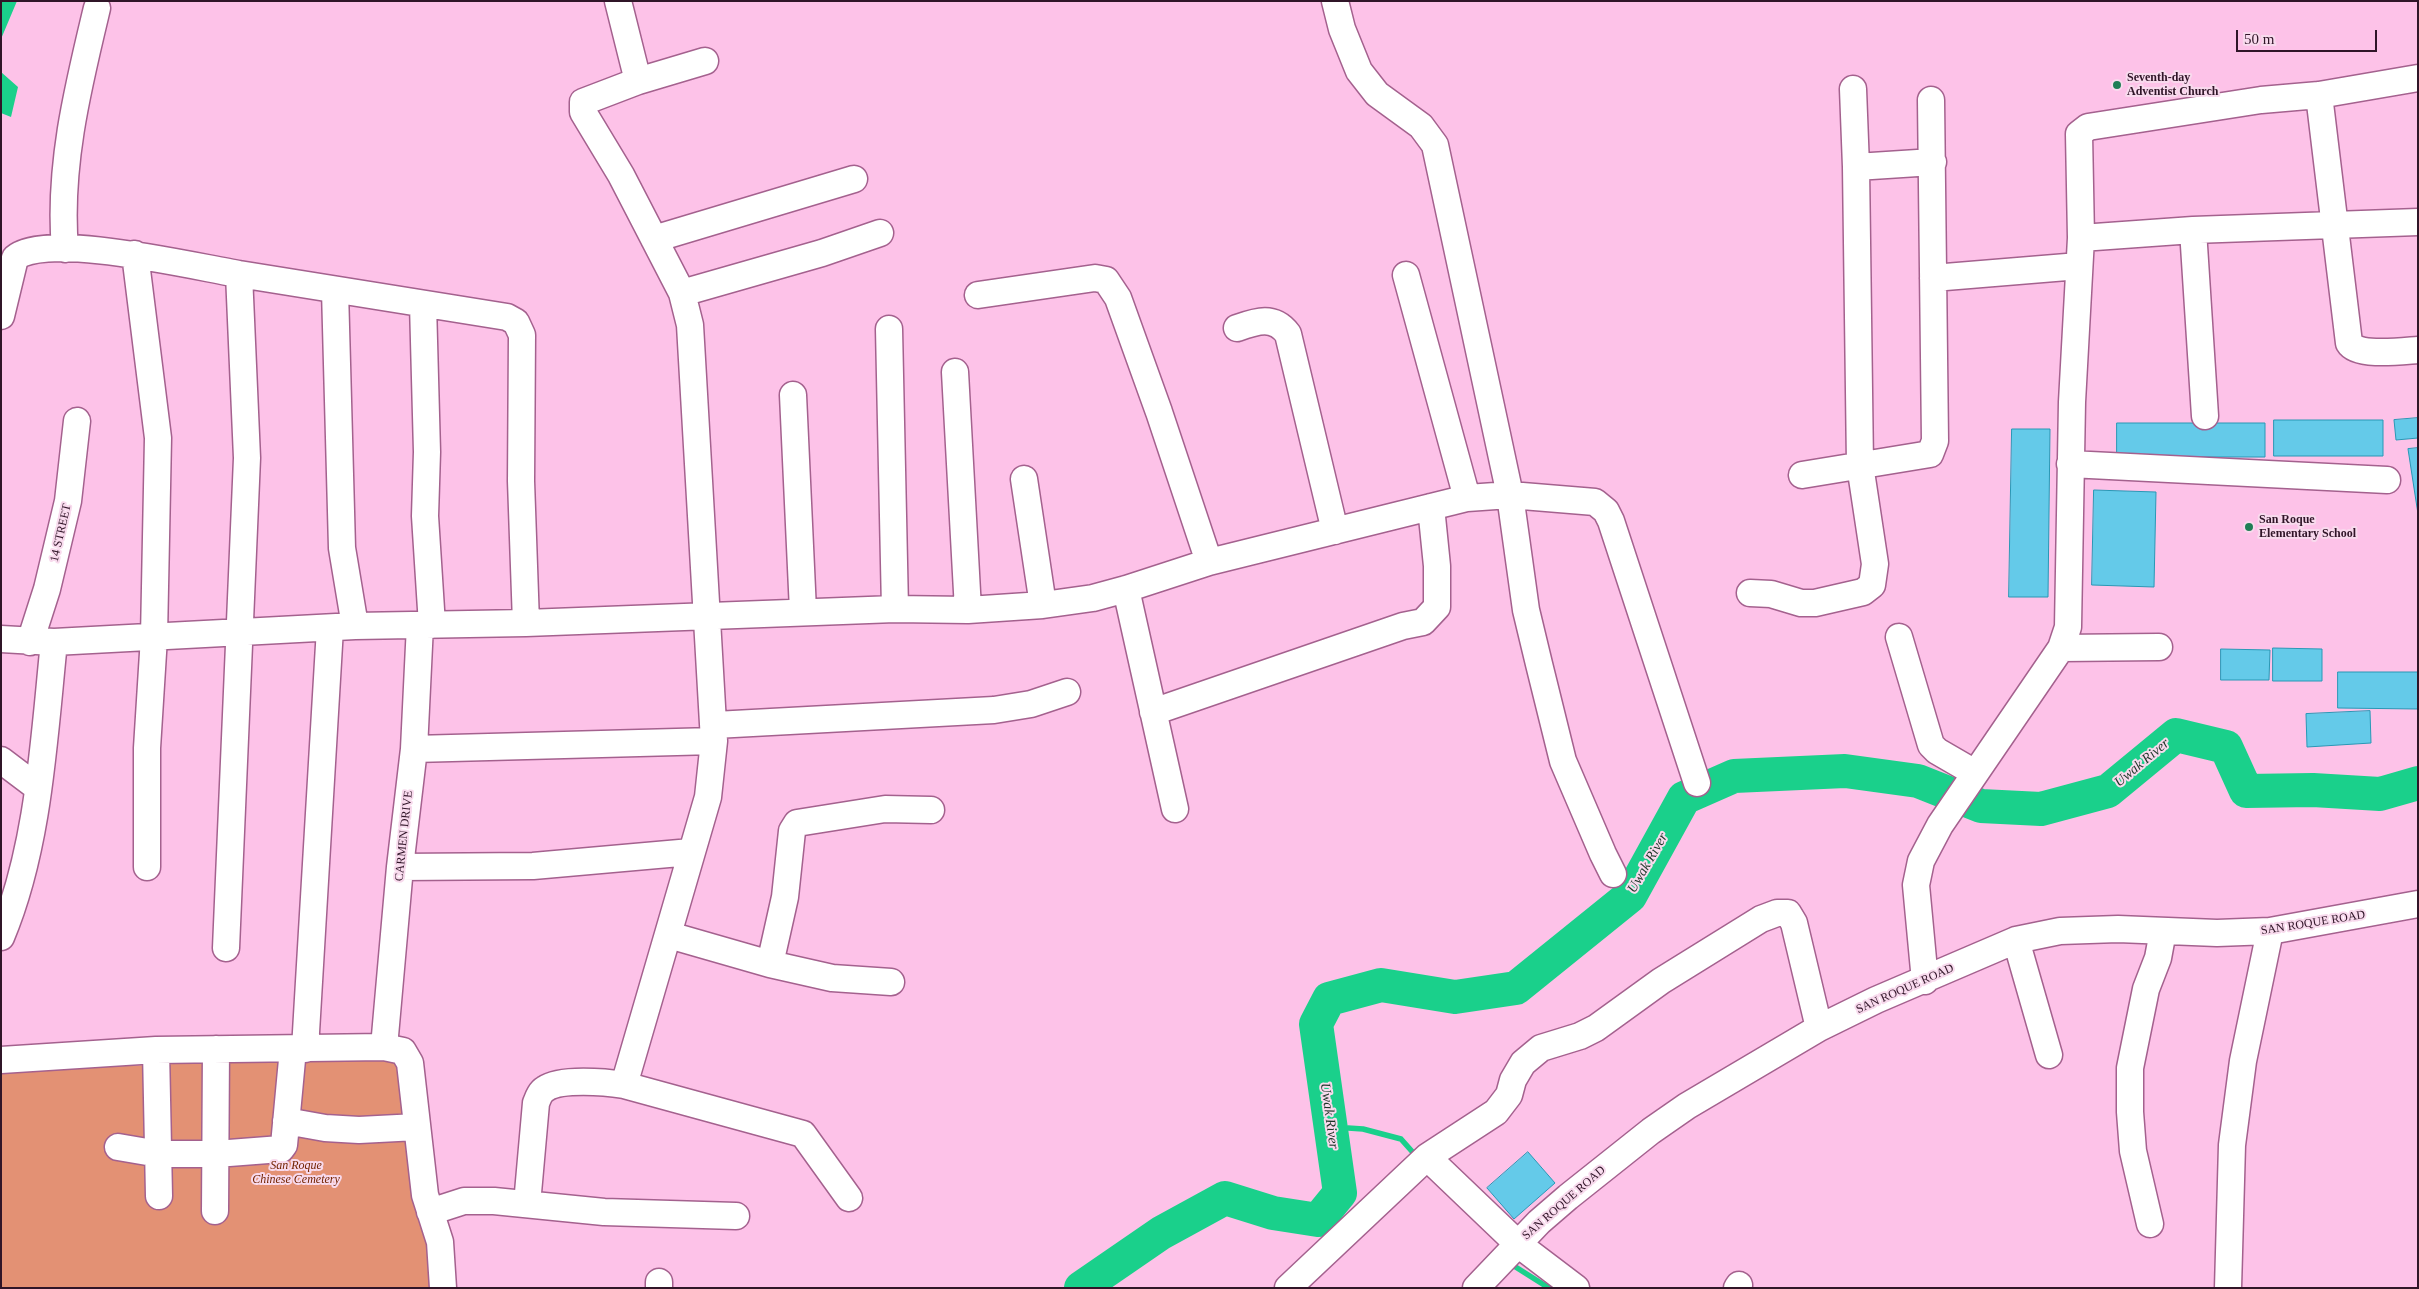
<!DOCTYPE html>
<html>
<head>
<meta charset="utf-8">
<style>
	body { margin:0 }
	#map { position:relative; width:2419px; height:1289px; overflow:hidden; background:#fdc2e8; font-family:"Times New Roman",serif }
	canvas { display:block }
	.frame { position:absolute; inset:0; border:2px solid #301528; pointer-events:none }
	.scale { position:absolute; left:2236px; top:30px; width:141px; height:22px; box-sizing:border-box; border:2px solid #301528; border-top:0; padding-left:6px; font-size:15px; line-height:18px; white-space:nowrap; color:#301528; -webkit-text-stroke:4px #f8daed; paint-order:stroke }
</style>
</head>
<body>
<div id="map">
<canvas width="2419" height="1289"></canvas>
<div class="frame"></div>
<div class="scale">50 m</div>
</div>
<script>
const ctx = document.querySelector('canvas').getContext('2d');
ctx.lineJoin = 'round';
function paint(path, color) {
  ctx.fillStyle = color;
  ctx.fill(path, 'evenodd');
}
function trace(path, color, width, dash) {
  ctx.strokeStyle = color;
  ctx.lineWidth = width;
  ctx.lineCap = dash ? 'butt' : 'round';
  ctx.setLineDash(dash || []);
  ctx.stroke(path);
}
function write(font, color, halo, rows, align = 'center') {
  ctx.font = font + ' "Times New Roman",serif';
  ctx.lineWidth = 4;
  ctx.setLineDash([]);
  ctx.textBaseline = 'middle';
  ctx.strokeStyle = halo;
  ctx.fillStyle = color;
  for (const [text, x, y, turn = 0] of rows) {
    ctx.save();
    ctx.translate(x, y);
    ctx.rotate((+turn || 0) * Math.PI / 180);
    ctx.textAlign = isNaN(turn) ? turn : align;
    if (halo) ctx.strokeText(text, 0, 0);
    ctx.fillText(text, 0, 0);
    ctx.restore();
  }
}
const green = new Path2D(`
	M 345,1057 L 403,1061 L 430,1231 L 434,1288 L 1,1288 L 1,1071 Z`);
const water = new Path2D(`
	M 1,1 L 17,1 L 1,39 Z
	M 1,72 L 18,87 L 11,117 L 1,113 Z`);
const stream = new Path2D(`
	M 1348,1128 L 1363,1129 L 1401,1139 L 1417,1157
	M 1514,1266 L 1549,1288`);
const river = new Path2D(`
	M 1081,1288 L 1161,1233 L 1225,1198 L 1273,1213 L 1318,1220 L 1340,1193 L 1316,1024 L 1329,999 L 1381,985 L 1455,997 L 1516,988 L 1630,896 L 1684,798 L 1734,776 L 1845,771 L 1918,781 L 1981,806 L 2041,809 L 2108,791 L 2176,735 L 2226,747 L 2246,791 L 2313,790 L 2380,794 L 2418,783`);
const building = new Path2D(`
	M 2418,418 L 2418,438 L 2396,440 L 2394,420 Z
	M 2274,420 L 2383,420 L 2383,456 L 2274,456 Z
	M 2117,423 L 2265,423 L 2265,457 L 2117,457 Z
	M 2012,429 L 2050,429 L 2048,597 L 2009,597 Z
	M 2418,448 L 2418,514 L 2408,449 Z
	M 2094,490 L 2156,492 L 2154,587 L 2092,585 Z
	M 2273,648 L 2322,649 L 2322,681 L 2273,681 Z
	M 2221,649 L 2270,650 L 2269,680 L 2221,680 Z
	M 2338,672 L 2418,672 L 2418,709 L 2338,708 Z
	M 2370,711 L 2371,743 L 2307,747 L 2306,714 Z
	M 1528,1152 L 1555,1183 L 1514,1219 L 1487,1188 Z`);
const minor = new Path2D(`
	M 1335,1 L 1342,29 L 1359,71 L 1377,94 L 1421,126 L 1435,145 L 1510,495 L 1526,610 L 1539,664 L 1563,761 L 1603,854 L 1613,874
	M 638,81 L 705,61
	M 2319,95 L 2349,343 C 2357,357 2403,351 2418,350
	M 1856,167 L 1933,162
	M 2193,230 L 2205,416
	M 2081,238 L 2193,230 L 2418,222
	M 654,239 L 854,179
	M 65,249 C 58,167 78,87 97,8
	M 135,254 L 158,438 L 154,637 L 147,748 L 147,867
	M 239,274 L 507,317 L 516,322 L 522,335 L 521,481 L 526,623
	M 1406,275 L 1467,498
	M 1933,278 L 2079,266
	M 335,290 L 342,548 L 355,626
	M 682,293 L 822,253 L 880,233
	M 978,295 L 1095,278 L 1106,280 L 1118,298 L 1159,412 L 1209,562
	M 423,304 L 427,452 L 425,516 L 432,625
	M 1,316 L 15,258 C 46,231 196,267 239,274 L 247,458 L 226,948
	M 1237,328 C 1257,321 1274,315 1288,334 L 1335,531
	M 889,329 L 895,609
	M 955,372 L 968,610
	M 793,395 L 803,611
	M 2070,464 L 2387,480
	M 1802,475 L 1930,454 L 1935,441 L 1931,100
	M 1024,479 L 1043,605
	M 1126,589 L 1175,809
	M 1750,593 L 1771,594 L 1801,603 L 1815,603 L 1863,592 L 1872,585 L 1875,564 L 1860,465 L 1856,167 L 1853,89
	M 1899,637 L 1931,745 L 1937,751 L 1975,773
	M 1,639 L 54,642 L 355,626 L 526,623 L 895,609 L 968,610 L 1043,605 L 1093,598 L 1126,589 L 1209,562 L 1467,498 L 1510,495 L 1595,502 L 1606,511 L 1611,521 L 1697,783
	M 30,642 L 47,589 L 68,501 L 77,421
	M 2061,648 L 2159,647
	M 1153,712 L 1403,626 L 1423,622 L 1437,607 L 1437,566 L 1431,507
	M 715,725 L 994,710 L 1031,704 L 1067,692
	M 414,749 L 714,741
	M 1,760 L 38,788
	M 400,867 L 533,866 L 691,852
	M 669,935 L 770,964 L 832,978 L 891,982
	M 1,937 C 39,847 44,738 54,642
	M 2016,940 L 2049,1055
	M 770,964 L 785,897 L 792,831 L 797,823 L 885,809 L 931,810
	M 1925,981 L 1916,885 L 1921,861 L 1940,825 L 2061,648 L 2068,627 L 2072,402 L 2081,238 L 2079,134 L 2088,127 L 2261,100 L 2319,95 L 2418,78
	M 384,1047 L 400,867 L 414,749 L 420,625
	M 305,1049 L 330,628
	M 156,1050 L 159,1196
	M 1,1060 L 156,1050 L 384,1047 L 403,1051 L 410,1063 L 425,1195 L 440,1242 L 443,1288
	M 624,1085 L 803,1134 L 849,1198
	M 286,1121 L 325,1128 L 359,1130 L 417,1127
	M 118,1147 L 159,1154 L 216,1154 L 281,1149 L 284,1145 L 293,1049
	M 1427,1157 L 1518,1244 L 1576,1288
	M 527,1204 L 536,1103 C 538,1098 540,1092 545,1089 C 560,1078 606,1082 624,1085 L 708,797 L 714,741 L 690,325 L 682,293 L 621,175 L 583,112 L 583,102 L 638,81 L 618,1
	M 215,1211 L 216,1049
	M 430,1212 L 464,1201 L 494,1201 L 604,1212 L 736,1216
	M 2150,1224 L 2133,1151 L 2130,1112 L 2130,1068 L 2146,989 L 2158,958 L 2163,931
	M 659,1288 L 659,1282
	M 1288,1288 L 1427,1157 L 1496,1112 L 1509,1095 L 1513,1080 L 1523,1063 L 1541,1048 L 1580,1036 L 1596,1028 L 1661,981 L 1761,919 L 1777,913 L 1788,913 L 1794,923 L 1819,1028
	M 1476,1288 L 1539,1222 L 1568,1197 L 1651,1131 L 1687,1106 L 1819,1028 L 1876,1000 L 2016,940 L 2060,931 L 2118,929 L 2217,933 L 2270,931 L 2418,904
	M 1737,1288 L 1739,1285
	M 2228,1288 L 2232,1145 L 2243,1061 L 2270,931`);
const markers = [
	[2117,85,5,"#1f7e55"],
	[2249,527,5,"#1f7e55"]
];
const poiNames = [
	["Seventh-day",2127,78],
	["Adventist Church",2127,92],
	["San Roque",2259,520],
	["Elementary School",2259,534]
];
const streetNames = [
	["14 STREET",61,533,-77],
	["CARMEN DRIVE",404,836,-84],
	["SAN ROQUE ROAD",2313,923,-9],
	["SAN ROQUE ROAD",1905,989,-24],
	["SAN ROQUE ROAD",1564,1203,-41]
];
const parkNames = [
	["San Roque",296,1166],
	["Chinese Cemetery",296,1180]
];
const waterNames = [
	["Uwak River",2142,763,-40],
	["Uwak River",1648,863,-60],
	["Uwak River",1329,1116,82]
];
paint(green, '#e39174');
paint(water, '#1ad08b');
trace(stream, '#1ad08b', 5.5);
trace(river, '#1ad08b', 34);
paint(building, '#64cae9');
trace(building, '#2998b5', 1);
trace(minor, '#a4618e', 29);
trace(minor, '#fff', 26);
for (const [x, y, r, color] of markers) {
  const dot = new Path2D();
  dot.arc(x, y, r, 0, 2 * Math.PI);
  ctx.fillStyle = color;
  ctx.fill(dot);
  trace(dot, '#f8daed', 2);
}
write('bold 12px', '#301528', '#f8daed', poiNames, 'left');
write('12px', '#301528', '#f8daed', streetNames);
write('italic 12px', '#722300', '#f8daed', parkNames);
write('italic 14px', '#1d3628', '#f8daed', waterNames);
</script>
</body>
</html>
